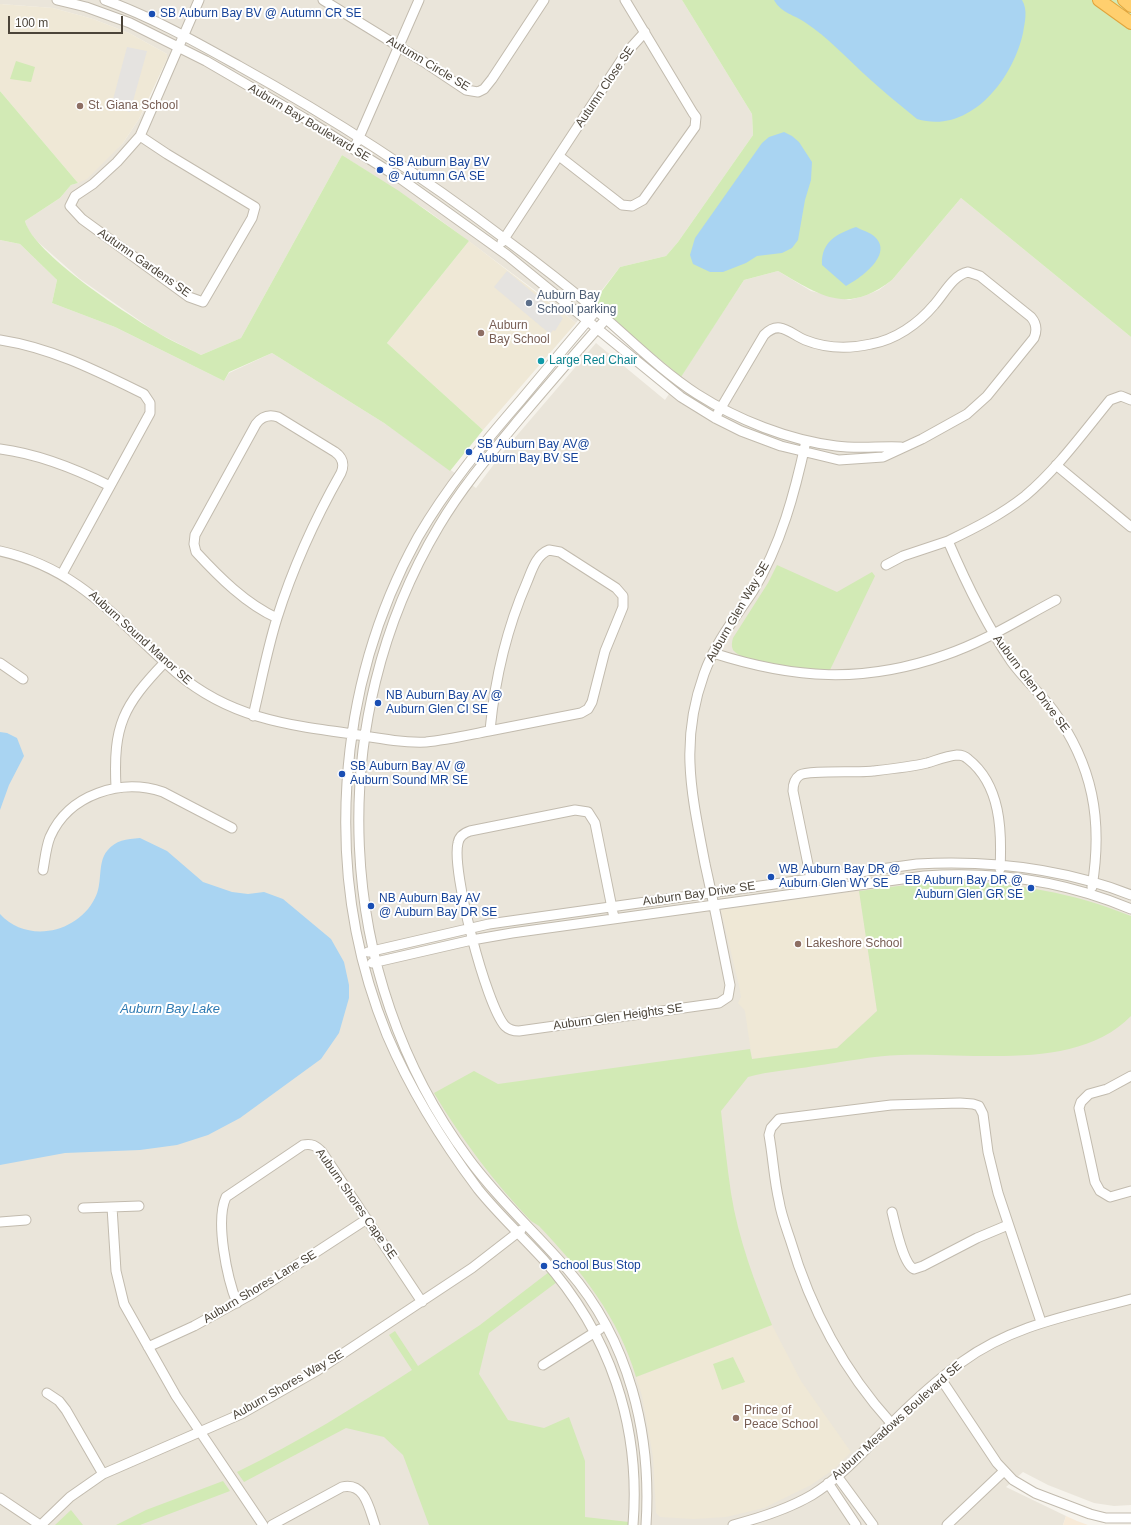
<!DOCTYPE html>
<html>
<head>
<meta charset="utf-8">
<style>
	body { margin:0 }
	#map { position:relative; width:1131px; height:1525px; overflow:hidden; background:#f6f3ec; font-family:Helvetica,sans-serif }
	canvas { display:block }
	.scale { position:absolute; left:8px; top:16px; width:115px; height:18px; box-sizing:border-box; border:2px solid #4b4439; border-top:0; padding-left:5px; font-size:12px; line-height:14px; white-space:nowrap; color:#4b4439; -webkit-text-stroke:3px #fff; paint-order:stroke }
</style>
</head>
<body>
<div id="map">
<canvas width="1131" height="1525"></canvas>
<div class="scale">100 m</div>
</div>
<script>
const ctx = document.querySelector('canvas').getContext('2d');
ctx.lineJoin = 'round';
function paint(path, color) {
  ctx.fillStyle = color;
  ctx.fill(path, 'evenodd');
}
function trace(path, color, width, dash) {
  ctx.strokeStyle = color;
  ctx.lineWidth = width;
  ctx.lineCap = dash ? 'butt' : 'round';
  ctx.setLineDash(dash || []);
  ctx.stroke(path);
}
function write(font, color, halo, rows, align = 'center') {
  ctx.font = font + ' Helvetica,sans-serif';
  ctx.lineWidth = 4;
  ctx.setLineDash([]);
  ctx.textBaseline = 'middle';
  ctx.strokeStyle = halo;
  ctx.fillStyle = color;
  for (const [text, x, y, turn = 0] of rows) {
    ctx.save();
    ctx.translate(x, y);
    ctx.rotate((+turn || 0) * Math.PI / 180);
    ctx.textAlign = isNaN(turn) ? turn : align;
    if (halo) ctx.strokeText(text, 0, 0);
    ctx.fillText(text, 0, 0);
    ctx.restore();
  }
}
const residential = new Path2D(`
	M 0,0 L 682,0 L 752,114 L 753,135 L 678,242 L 666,256 L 620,267 L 576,323 L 536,291 L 428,211 L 342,155 L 241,338 L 201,355 L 156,332 L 80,279 L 38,242 L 28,230 L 25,221 L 60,198 L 71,185 L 78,183 L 123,143 L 139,119 L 153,93 L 167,59 L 167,54 L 129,33 L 93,19 L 53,8 L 0,4 Z
	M 961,198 L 1131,337 L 1131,1505 L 1114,1506 L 1094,1503 L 1048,1485 L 1023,1472 L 1006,1487 L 1066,1516 L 1063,1525 L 0,1525 L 0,240 L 20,244 L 57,280 L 52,303 L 115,327 L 224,381 L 229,373 L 272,353 L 384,423 L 476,488 L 507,447 L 596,343 L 665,400 L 744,280 L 778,271 L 811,291 L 849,300 L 864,296 L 879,290 L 892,280 Z`);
const commercial = new Path2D(`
	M 1066,1516 L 1077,1521 L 1088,1525 L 1063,1525 Z`);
const education = new Path2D(`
	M 0,4 L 53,8 L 93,19 L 129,33 L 167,54 L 167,59 L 139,119 L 123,143 L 87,179 L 78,183 L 0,91 Z
	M 469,241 L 576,323 L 483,430 L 387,343 Z
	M 859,891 L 877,1011 L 837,1048 L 752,1059 L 745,1011 L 738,1003 L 741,997 L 739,986 L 721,910 Z
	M 772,1325 L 801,1381 L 851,1452 L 833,1470 L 811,1485 L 764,1508 L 726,1517 L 694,1519 L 660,1517 L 656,1513 L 653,1457 L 642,1396 L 636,1377 Z`);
const green = new Path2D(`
	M 682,0 L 1131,0 L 1131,337 L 961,198 L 892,280 C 847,315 821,296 778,271 L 744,280 L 681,377 L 593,303 L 620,267 L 666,256 L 678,242 L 753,135 L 752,114 Z
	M 16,61 L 35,67 L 31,82 L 10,79 Z
	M 0,91 L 78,183 L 71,185 L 60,198 L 25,221 C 34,254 124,312 155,331 C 169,340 186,347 201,355 L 241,338 L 342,155 L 399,191 L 469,241 L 387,343 L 483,430 L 450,471 L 384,423 L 272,353 L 229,372 L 224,381 L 115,327 L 52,303 L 57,280 L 20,244 L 0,240 Z
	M 777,565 L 837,592 L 872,572 L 875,576 L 830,670 C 811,669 745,665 733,650 C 731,646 732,642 733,638 L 768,583 Z
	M 956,881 C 1019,884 1071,892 1131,916 L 1131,1016 C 1077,1072 972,1052 901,1055 C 872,1056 843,1062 814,1066 C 792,1070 769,1071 748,1077 L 721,1111 C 724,1138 727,1166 731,1193 C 738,1238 755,1283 772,1325 L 636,1377 C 619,1318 581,1270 539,1226 L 531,1221 C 494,1182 462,1140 434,1093 L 474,1071 L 498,1084 L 750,1049 L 752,1059 L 837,1048 L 877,1011 L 859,891 L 922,883 Z
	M 549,1272 L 557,1282 L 489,1333 L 479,1374 L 508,1420 L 544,1428 L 569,1417 L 585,1461 L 585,1517 L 629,1522 L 629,1525 L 429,1525 L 403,1455 L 384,1437 L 346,1428 L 244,1482 L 237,1472 C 299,1442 355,1407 412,1370 L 389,1335 L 395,1331 L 418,1366 L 480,1325 Z
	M 733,1357 L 745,1382 L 722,1390 L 713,1364 Z
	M 223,1481 L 230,1491 L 140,1525 L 116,1525 L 146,1510 Z
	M 71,1510 L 83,1525 L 55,1525 Z`);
const parking = new Path2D(`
	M 127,47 L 147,51 L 130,112 L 111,107 Z
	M 507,271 L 563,318 L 555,331 L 553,330 L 550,334 L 494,287 Z`);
const water = new Path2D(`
	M 774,0 L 1022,0 C 1028,10 1025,21 1023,33 C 1013,79 970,135 917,119 C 899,104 880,89 863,73 C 845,56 827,37 806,23 C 795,15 781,13 774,0 Z
	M 784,132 L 792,136 L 799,142 L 812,162 L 811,180 L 805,200 L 798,240 L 792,248 L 782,253 L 757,256 L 746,263 L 723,272 L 710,272 L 693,264 L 690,255 L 695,238 L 762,143 L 769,137 Z
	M 856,227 C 861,230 870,232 875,237 C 894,255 859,279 846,286 L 822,265 C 821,242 836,234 856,227 Z
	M 0,732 L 7,733 L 17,738 L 24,756 L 9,785 L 0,810 Z
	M 140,838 L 167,851 L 203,882 L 232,892 L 248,894 L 264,892 L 283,899 L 331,939 L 344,962 L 349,985 L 349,998 L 339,1033 L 321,1059 L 240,1118 L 208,1135 L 177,1145 L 140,1150 L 65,1153 L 0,1165 L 0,914 C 27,944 78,933 95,898 C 103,884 97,863 107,851 C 116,840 126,839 140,838 Z`);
const minor = new Path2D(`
	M 57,0 L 86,7 L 130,23 L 206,61 L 304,118 L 401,179 L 507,255 L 681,397 L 715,418 L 741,431 L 781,446 L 839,460 L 883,457 L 922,439 L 967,414 L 987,396 L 1034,338 C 1037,331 1037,324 1031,317 L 980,276 L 968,272 C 953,275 944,294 934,305 C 918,324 895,340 871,344 C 849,349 825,348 805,340 C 797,337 788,329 780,328 C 773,327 768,331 764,335 L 715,418
	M 105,0 C 152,17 196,42 239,66 C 331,117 421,175 505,239 C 539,264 572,290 604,317 C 634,343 663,372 697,394 C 738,420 788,440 836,446 C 858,449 880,446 901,447
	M 323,0 L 424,62 L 466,90 L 478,92 L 484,89 L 492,79 L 544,0
	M 140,136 L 167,154 L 255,207 L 252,218 L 203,302 L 189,297 L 82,219 L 70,206 L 75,196 L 93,184 L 117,162 L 140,136 L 199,0
	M 357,142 L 419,0
	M 559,156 L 622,205 L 632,206 L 643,200 L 695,127 L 696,117 L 693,113 L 625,0
	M 502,242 L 626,53 L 645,32
	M 596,311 C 571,340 546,370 521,400 C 483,444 447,487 418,537 C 335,687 322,876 387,1035 C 411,1091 442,1141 478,1189 C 498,1214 522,1236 543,1259 C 610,1334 641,1425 633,1525
	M 606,319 C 577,351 549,384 521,417 C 492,452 462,487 439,526 C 323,720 333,976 468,1158 C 498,1199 535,1232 568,1270 C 629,1340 652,1434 646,1525
	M 0,340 C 52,348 97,371 144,394 L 150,403 L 150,413 L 62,574
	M 0,449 C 39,454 76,469 110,486
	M 1056,465 L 1131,527
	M 0,551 C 81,569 118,622 177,673 C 230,718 287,725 353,734 C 377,738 402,743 426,742 C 447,740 468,735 489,731 C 520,725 550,719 581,713 L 588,709 L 592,702 L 605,651 L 623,607 L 623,596 L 616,588 L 560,552 L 549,550 C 536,555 532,570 527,582 C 506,630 495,679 490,730
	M 886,565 L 903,556 L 948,541
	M 713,653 C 794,679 863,684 945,655 C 984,642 1020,619 1056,600
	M 0,663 L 23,679
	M 253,716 C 261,683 267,650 277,618 C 293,567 315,519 341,473 C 345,464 342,457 335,452 L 278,417 C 269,414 262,416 256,424 L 195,535 L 194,544 L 196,552 C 219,577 246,604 277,618
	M 116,787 C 113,725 123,706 165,662
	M 43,870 C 45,859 46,847 50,837 C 69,794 121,778 163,792 L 232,828
	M 812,884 L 793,791 C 793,785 794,779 800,775 C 809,770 858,773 873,771 C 891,769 910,767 927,763 C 937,760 947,756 957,755 C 961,755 965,756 968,759 C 1001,785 1002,831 1000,869
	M 1092,887 C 1103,820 1093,765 1053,710 C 1040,693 1024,679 1011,661 C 985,623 966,583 948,541 C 975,528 1001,515 1025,496 C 1057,469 1083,433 1110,400 L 1121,396 L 1131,400
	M 614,918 L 595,823 L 588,812 L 575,810 L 470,831 C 464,833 459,836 458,843 C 451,870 486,1005 505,1026 C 509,1030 514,1031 519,1031 L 719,1003 L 728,997 L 730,985 C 722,945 714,904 705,864 C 692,795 679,743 704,674 C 715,643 735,618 753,591 C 781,545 795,492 806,441
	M 368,952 L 489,924 L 917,864 C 991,860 1062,868 1131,895
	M 372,963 L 472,940 L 512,933 L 924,876 C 995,871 1065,881 1131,909
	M 1131,1076 L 1107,1089 L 1089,1094 L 1081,1102 L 1079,1108 L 1095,1182 L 1100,1191 L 1110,1197 L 1131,1191
	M 112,1207 L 116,1271 L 124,1304 L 176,1396 L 263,1525
	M 83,1208 L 139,1206
	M 892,1212 C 895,1224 903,1264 914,1269 L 923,1266 L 977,1238 L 1008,1225
	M 0,1222 L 26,1220
	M 237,1303 C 227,1278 215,1221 226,1197 L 303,1145 C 312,1143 316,1146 322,1152 L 422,1302
	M 148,1347 L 194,1326 L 252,1294 L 367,1219
	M 543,1365 L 600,1329
	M 941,1379 L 997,1463 L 1013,1480 L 1035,1493 L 1090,1514 L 1106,1518 L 1131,1518
	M 47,1393 L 59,1401 L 66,1410 L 103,1474
	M 891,1423 C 843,1370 810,1307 790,1239 C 786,1227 781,1214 779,1201 C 774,1180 773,1157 769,1135 L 771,1128 L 779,1119 L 891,1105 L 960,1103 L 973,1104 L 979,1106 L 983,1114 L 988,1152 L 998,1193 L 1041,1322
	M 837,1476 L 873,1525
	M 828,1483 L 856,1525
	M 0,1498 L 40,1525
	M 41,1525 L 70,1497 L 103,1474 L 241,1414 L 318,1370 L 472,1268 L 521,1230
	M 272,1525 L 342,1487 C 365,1482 369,1508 375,1525
	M 733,1525 C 760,1518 788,1509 812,1495 C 843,1476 865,1449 891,1424 C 913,1402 937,1380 962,1362 C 1012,1325 1072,1315 1131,1299
	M 947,1525 L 1004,1471`);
const highway = new Path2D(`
	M 1099,0 L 1131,23
	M 1124,0 L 1131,6`);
const markers = [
	[152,14,4,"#1a4fb4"],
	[80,106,4,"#8d6e63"],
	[380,170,4,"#1a4fb4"],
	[529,303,4,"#5c6f8a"],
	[481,333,4,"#8d6e63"],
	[541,361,4,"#0f9aa8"],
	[469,452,4,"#1a4fb4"],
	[378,703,4,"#1a4fb4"],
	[342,774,4,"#1a4fb4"],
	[771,877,4,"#1a4fb4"],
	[1031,888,4,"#1a4fb4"],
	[371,906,4,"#1a4fb4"],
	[798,944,4,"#8d6e63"],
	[544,1266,4,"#1a4fb4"],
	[736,1418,4,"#8d6e63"]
];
const transitNames = [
	["SB Auburn Bay BV @ Autumn CR SE",160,14],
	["SB Auburn Bay BV",388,163],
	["@ Autumn GA SE",388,177],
	["SB Auburn Bay AV@",477,445],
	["Auburn Bay BV SE",477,459],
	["NB Auburn Bay AV @",386,696],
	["Auburn Glen CI SE",386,710],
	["SB Auburn Bay AV @",350,767],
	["Auburn Sound MR SE",350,781],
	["WB Auburn Bay DR @",779,870],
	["Auburn Glen WY SE",779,884],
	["EB Auburn Bay DR @",1023,881,"right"],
	["Auburn Glen GR SE",1023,895,"right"],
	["NB Auburn Bay AV",379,899],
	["@ Auburn Bay DR SE",379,913],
	["School Bus Stop",552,1266]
];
const streetNames = [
	["Autumn Circle SE",428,64,31],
	["Autumn Close SE",605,87,-56],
	["Auburn Bay Boulevard SE",309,123,31],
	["Autumn Gardens SE",144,263,35],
	["Auburn Glen Way SE",738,612,-60],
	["Auburn Sound Manor SE",140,638,42],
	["Auburn Glen Drive SE",1031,684,53],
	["Auburn Bay Drive SE",699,894,-8],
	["Auburn Glen Heights SE",618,1017,-8],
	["Auburn Shores Cape SE",356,1204,55],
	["Auburn Shores Lane SE",260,1287,-31],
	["Auburn Shores Way SE",288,1385,-30],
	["Auburn Meadows Boulevard SE",897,1421,-42]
];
const educationNames = [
	["St. Giana School",88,106],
	["Auburn",489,326],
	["Bay School",489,340],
	["Lakeshore School",806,944],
	["Prince of",744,1411],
	["Peace School",744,1425]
];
const serviceNames = [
	["Auburn Bay",537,296],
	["School parking",537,310]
];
const cultureNames = [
	["Large Red Chair",549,361]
];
const waterNames = [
	["Auburn Bay Lake",170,1009]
];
paint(residential, '#eae5da');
paint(commercial, '#f7ead8');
paint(education, '#efe8d6');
paint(green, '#d2eab5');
paint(parking, '#e5e3e0');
paint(water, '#a9d4f2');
trace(minor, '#c2bbae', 11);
trace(highway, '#e0a43c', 14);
trace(minor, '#fff', 9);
trace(highway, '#ffcf6e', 12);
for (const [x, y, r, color] of markers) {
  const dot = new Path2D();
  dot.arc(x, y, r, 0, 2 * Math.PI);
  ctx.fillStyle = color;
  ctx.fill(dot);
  trace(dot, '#fff', 1.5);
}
write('12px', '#164399', '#fff', transitNames, 'left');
write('12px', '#4b4439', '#fff', streetNames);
write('12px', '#785e54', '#fff', educationNames, 'left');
write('12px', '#4e5e75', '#fff', serviceNames, 'left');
write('12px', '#0d838f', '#fff', cultureNames, 'left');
write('italic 13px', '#2e7ab2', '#fff', waterNames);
</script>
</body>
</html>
